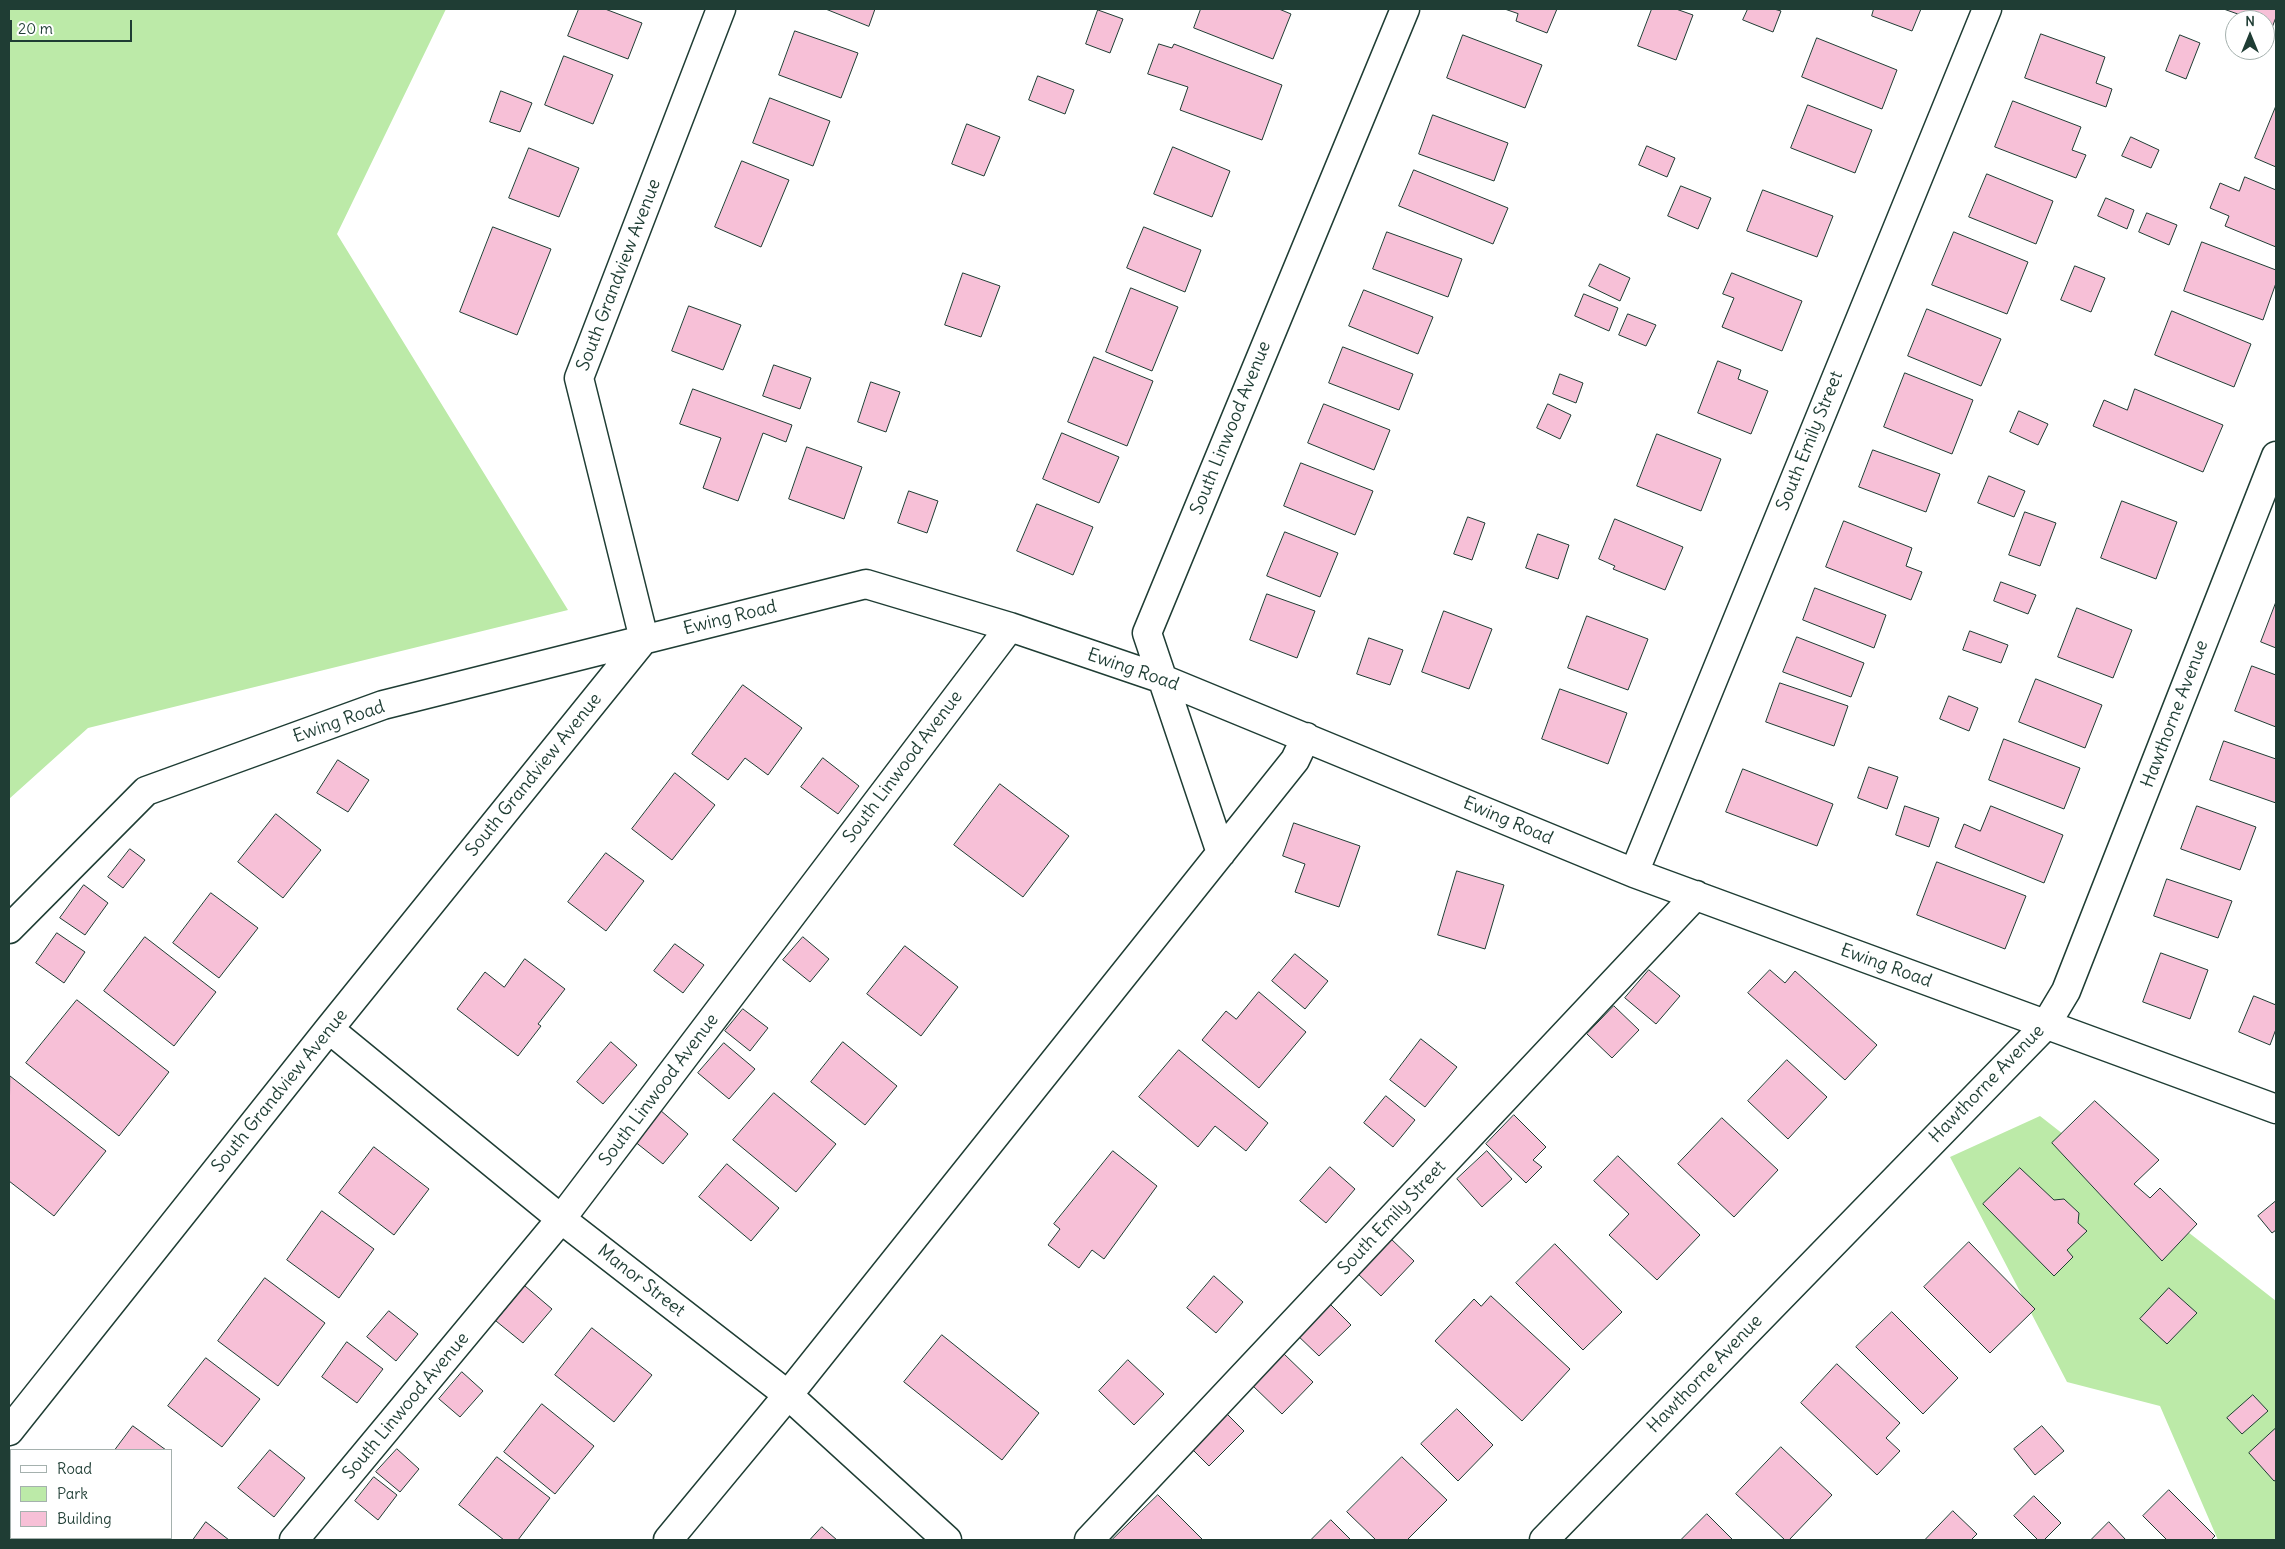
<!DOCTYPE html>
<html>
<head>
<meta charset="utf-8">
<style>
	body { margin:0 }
	#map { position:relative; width:2285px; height:1549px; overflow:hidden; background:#fff; font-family:Delius,sans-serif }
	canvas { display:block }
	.frame { position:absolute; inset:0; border:10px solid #1f3d34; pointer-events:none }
	.legend { position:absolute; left:10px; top:1449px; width:162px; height:90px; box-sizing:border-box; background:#fff; border:1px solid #a5b1ae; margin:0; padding:6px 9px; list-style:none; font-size:15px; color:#1f3d34 }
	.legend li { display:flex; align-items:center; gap:10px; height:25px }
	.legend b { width:25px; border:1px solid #a5b1ae }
	.north { position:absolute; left:2225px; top:10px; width:50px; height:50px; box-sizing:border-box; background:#fff; border:1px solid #a5b1ae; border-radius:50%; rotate:0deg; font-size:14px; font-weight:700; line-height:20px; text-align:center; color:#1f3d34 }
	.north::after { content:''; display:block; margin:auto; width:18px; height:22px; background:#1f3d34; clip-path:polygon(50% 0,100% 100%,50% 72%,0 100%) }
	.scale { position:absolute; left:10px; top:20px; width:122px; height:22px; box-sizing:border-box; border:2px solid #1f3d34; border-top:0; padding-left:6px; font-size:15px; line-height:18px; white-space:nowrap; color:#1f3d34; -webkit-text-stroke:4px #fff; paint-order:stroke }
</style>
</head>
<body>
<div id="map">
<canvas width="2285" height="1549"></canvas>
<div class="frame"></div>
<ul class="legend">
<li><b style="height:6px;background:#fff"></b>Road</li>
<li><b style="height:14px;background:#bceaa8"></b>Park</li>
<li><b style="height:14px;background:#f7c0d7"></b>Building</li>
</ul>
<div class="north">N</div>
<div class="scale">20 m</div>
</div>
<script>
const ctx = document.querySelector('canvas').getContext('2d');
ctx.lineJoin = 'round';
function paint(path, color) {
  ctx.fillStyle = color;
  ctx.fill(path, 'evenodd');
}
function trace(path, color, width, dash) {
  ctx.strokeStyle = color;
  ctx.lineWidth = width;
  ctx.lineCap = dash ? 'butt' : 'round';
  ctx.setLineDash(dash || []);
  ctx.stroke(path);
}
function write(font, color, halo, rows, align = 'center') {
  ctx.font = font + ' Delius,sans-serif';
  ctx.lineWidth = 4;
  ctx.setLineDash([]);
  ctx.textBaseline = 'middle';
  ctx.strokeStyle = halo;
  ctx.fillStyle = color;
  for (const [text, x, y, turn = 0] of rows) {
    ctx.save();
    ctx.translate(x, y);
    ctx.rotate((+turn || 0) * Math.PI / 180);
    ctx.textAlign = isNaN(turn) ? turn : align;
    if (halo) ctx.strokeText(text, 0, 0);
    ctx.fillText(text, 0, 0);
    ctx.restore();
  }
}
const green = new Path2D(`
	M 9,9 L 446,9 L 337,234 L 568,610 L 88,728 L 9,799 Z
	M 2040,1116 L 2276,1301 L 2276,1540 L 2218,1540 L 2160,1406 L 2067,1382 L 1950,1157 Z`);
const building = new Path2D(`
	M 579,9 L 605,9 L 642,23 L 628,59 L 568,36 Z
	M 826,9 L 875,9 L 869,26 Z
	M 1201,9 L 1279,9 L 1291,14 L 1273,59 L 1194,28 Z
	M 1505,9 L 1557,9 L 1547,33 L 1516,21 L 1518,14 Z
	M 1652,9 L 1676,9 L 1693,15 L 1676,60 L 1638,46 Z
	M 1748,9 L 1774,9 L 1781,11 L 1773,32 L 1743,20 Z
	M 1874,9 L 1921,9 L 1912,31 L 1872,16 Z
	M 2224,9 L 2276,9 L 2276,17 L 2269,36 L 2265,35 L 2265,20 L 2248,20 L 2248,18 Z
	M 1098,10 L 1123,19 L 1110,53 L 1086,44 Z
	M 795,31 L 858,53 L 841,98 L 779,75 Z
	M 2041,34 L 2105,57 L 2096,83 L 2112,89 L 2106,107 L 2025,78 Z
	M 1463,35 L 1542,65 L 1525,108 L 1447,78 Z
	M 2180,35 L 2200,43 L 2186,79 L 2166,71 Z
	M 1817,38 L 1897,70 L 1882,109 L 1802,77 Z
	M 1159,44 L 1172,48 L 1174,44 L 1282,85 L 1262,140 L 1180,110 L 1188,87 L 1148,74 Z
	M 564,56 L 613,75 L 593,124 L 545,105 Z
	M 1038,76 L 1074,90 L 1065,114 L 1029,100 Z
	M 501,91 L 532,103 L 520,132 L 490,122 Z
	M 770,98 L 830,121 L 813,166 L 753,143 Z
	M 2013,101 L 2081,127 L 2072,150 L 2086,155 L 2076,178 L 1995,147 Z
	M 1808,105 L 1872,130 L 1855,173 L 1791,148 Z
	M 2276,106 L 2276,167 L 2255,158 Z
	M 1433,115 L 1508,143 L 1494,181 L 1419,154 Z
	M 967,124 L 1000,137 L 984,176 L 952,164 Z
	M 2131,137 L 2159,150 L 2151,168 L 2122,156 Z
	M 1647,146 L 1675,158 L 1667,177 L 1639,165 Z
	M 1173,147 L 1230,171 L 1212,217 L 1154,194 Z
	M 529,148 L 579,168 L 559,217 L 509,198 Z
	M 742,161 L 789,180 L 761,247 L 715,227 Z
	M 1414,170 L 1508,208 L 1493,244 L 1399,206 Z
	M 1987,174 L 2053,201 L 2036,244 L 1969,217 Z
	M 2245,177 L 2276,190 L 2276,247 L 2225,226 L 2229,216 L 2210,208 L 2220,183 L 2239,191 Z
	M 1681,186 L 1711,198 L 1698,229 L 1668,216 Z
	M 1763,190 L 1833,216 L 1817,257 L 1747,231 Z
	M 2106,198 L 2134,210 L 2127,229 L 2098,216 Z
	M 2147,213 L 2177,225 L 2169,245 L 2139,232 Z
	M 493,227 L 551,249 L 517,335 L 460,312 Z
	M 1144,227 L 1201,250 L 1185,292 L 1127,268 Z
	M 1387,232 L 1462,259 L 1448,297 L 1373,269 Z
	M 1954,232 L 2028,262 L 2007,314 L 1932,285 Z
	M 2202,242 L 2276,270 L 2276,283 L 2263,320 L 2184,291 Z
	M 1600,264 L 1630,278 L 1620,301 L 1589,286 Z
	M 2075,266 L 2105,278 L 2091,312 L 2061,300 Z
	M 963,273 L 1000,286 L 981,337 L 945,325 Z
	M 1732,273 L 1802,301 L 1782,351 L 1722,327 L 1734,298 L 1723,294 Z
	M 1131,288 L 1178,307 L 1152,371 L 1106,352 Z
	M 1364,290 L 1433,317 L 1418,354 L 1349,326 Z
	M 1584,294 L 1618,308 L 1609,331 L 1575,316 Z
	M 689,306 L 741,325 L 723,370 L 672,351 Z
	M 1927,309 L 2001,339 L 1981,386 L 1908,356 Z
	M 2172,311 L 2251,344 L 2234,387 L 2155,355 Z
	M 1628,314 L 1656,325 L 1646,346 L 1619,335 Z
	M 1343,347 L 1413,374 L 1399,410 L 1329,383 Z
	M 1094,357 L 1153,381 L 1127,446 L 1068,422 Z
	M 1718,361 L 1741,370 L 1738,379 L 1768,391 L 1751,434 L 1698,413 Z
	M 774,365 L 811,378 L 800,409 L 763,396 Z
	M 1905,373 L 1973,400 L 1952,454 L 1884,427 Z
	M 1560,374 L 1583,383 L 1576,403 L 1553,394 Z
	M 871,382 L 900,392 L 886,432 L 858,422 Z
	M 693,389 L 792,425 L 786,442 L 763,433 L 738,501 L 703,488 L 721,438 L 680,424 Z
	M 2135,389 L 2223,425 L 2203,472 L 2093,426 L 2104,400 L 2127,410 Z
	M 1324,404 L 1390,430 L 1374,470 L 1308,443 Z
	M 1548,404 L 1571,415 L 1560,439 L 1537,428 Z
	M 2019,411 L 2048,424 L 2038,445 L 2010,432 Z
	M 1062,433 L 1119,457 L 1099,503 L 1043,479 Z
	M 1657,434 L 1721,459 L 1701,511 L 1637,486 Z
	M 807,447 L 862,467 L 844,519 L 789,499 Z
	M 1873,450 L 1940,474 L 1926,512 L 1859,487 Z
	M 1301,463 L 1373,491 L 1355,535 L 1284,506 Z
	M 1989,476 L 2025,491 L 2014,517 L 1978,503 Z
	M 909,491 L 938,501 L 927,533 L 898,523 Z
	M 2122,501 L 2177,522 L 2156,579 L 2101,558 Z
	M 1037,504 L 1093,527 L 1073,575 L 1017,551 Z
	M 2025,512 L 2056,523 L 2040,566 L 2009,555 Z
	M 1468,517 L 1485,523 L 1472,560 L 1454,554 Z
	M 1615,519 L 1683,547 L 1665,590 L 1613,569 L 1615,566 L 1599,559 Z
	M 1844,521 L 1912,548 L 1906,566 L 1922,572 L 1911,600 L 1826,567 Z
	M 1285,532 L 1338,553 L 1320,597 L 1267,576 Z
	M 1538,534 L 1569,545 L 1558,579 L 1526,568 Z
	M 2001,582 L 2036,595 L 2028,614 L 1994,601 Z
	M 1815,588 L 1886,615 L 1874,648 L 1803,620 Z
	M 1267,594 L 1315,611 L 1297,658 L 1250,640 Z
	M 2276,602 L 2276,648 L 2261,642 Z
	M 2077,608 L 2132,630 L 2113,678 L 2058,657 Z
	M 1444,611 L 1492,629 L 1469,689 L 1422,672 Z
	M 1587,616 L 1648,639 L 1628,690 L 1568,668 Z
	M 1970,631 L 2008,645 L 2001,663 L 1963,650 Z
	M 1797,637 L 1864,663 L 1851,697 L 1783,672 Z
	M 1369,638 L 1403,650 L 1390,685 L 1357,674 Z
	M 2252,666 L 2276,675 L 2276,727 L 2235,711 Z
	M 2036,679 L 2102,705 L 2085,748 L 2019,722 Z
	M 1780,683 L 1848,706 L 1834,746 L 1766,722 Z
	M 743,685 L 802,728 L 768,775 L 745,758 L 728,780 L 692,754 Z
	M 1560,689 L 1627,713 L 1608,764 L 1542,739 Z
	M 1949,696 L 1978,708 L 1969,731 L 1940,719 Z
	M 2004,739 L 2080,768 L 2064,809 L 1989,780 Z
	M 2224,741 L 2276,759 L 2276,803 L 2210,780 Z
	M 823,758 L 859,786 L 838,814 L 801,787 Z
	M 338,760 L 369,780 L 348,812 L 317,793 Z
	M 1869,767 L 1898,777 L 1887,809 L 1858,798 Z
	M 1743,769 L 1833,804 L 1817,846 L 1726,812 Z
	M 675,773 L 715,805 L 672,860 L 632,829 Z
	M 1000,784 L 1069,836 L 1023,897 L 954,845 Z
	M 1905,806 L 1939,818 L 1929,847 L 1896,835 Z
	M 1991,806 L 2063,835 L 2044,883 L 1955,847 L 1964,824 L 1980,831 Z
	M 2197,806 L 2256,827 L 2240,870 L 2181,849 Z
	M 276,814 L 321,850 L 283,898 L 238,862 Z
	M 1294,823 L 1360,846 L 1339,907 L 1295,892 L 1305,864 L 1283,856 Z
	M 130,849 L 145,860 L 123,888 L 108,877 Z
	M 606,853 L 644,881 L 606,931 L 568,902 Z
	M 1937,862 L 2026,896 L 2005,949 L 1917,915 Z
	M 1457,871 L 1504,885 L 1485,949 L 1438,935 Z
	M 2167,879 L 2232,901 L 2218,938 L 2154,916 Z
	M 84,885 L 108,903 L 85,935 L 60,918 Z
	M 211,893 L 258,928 L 219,978 L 173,943 Z
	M 57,933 L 85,952 L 64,983 L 36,963 Z
	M 145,937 L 216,992 L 174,1046 L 104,991 Z
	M 803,937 L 829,959 L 810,982 L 783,960 Z
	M 675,944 L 704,965 L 683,993 L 654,971 Z
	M 905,946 L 958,987 L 921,1036 L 867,994 Z
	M 2161,953 L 2208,970 L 2190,1019 L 2143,1002 Z
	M 1295,954 L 1328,981 L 1305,1009 L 1272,981 Z
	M 525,959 L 565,989 L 538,1024 L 541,1026 L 518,1056 L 457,1009 L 485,972 L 504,987 Z
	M 1649,970 L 1680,996 L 1656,1024 L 1625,998 Z
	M 1770,970 L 1785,983 L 1795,971 L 1877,1045 L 1845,1080 L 1748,993 Z
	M 1259,992 L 1306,1032 L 1259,1088 L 1202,1040 L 1226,1011 L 1236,1019 Z
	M 2254,996 L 2276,1005 L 2276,1029 L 2270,1045 L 2239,1032 Z
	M 77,1000 L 169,1072 L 119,1136 L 26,1063 Z
	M 1614,1006 L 1639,1030 L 1612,1058 L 1587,1034 Z
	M 743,1009 L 768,1028 L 750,1051 L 725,1031 Z
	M 1421,1039 L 1457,1067 L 1425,1107 L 1390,1080 Z
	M 611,1042 L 637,1065 L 603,1104 L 577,1082 Z
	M 843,1042 L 897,1086 L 865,1125 L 811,1082 Z
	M 724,1043 L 755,1069 L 729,1099 L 698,1073 Z
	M 1179,1050 L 1268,1123 L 1246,1151 L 1215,1126 L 1198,1147 L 1139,1097 Z
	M 1787,1060 L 1827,1097 L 1788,1139 L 1748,1101 Z
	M 10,1076 L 106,1151 L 54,1216 L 9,1181 Z
	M 774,1093 L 836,1144 L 796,1192 L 733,1140 Z
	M 1386,1096 L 1415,1120 L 1393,1147 L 1364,1123 Z
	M 2095,1101 L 2159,1160 L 2134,1184 L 2150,1198 L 2160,1188 L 2197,1224 L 2162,1261 L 2052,1143 Z
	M 660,1110 L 688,1134 L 663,1164 L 634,1141 Z
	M 1514,1115 L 1546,1147 L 1533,1160 L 1542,1167 L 1526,1183 L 1486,1144 Z
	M 1722,1118 L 1778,1170 L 1734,1217 L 1678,1164 Z
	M 374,1147 L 429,1189 L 394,1235 L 339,1193 Z
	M 1113,1151 L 1157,1186 L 1104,1259 L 1092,1250 L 1079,1268 L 1048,1245 L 1060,1229 L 1054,1224 Z
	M 1487,1151 L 1512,1179 L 1482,1207 L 1457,1179 Z
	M 1618,1156 L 1700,1235 L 1657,1280 L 1609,1235 L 1629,1214 L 1594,1181 Z
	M 727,1164 L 779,1208 L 751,1241 L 699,1197 Z
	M 1330,1167 L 1355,1189 L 1326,1223 L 1300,1201 Z
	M 2020,1168 L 2054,1200 L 2064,1199 L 2079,1213 L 2078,1223 L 2087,1231 L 2067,1250 L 2073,1257 L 2054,1276 L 1983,1204 Z
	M 2276,1201 L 2276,1230 L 2272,1233 L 2258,1216 Z
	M 322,1211 L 374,1249 L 339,1298 L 287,1260 Z
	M 1389,1237 L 1414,1261 L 1381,1296 L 1356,1272 Z
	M 1969,1242 L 2035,1309 L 1990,1353 L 1924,1287 Z
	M 1555,1244 L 1622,1312 L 1583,1350 L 1516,1283 Z
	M 1214,1276 L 1243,1302 L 1216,1333 L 1187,1308 Z
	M 265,1278 L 325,1323 L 278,1386 L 218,1341 Z
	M 525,1286 L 552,1309 L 523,1343 L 496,1321 Z
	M 2169,1288 L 2197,1313 L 2167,1344 L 2140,1319 Z
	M 1491,1296 L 1570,1369 L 1522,1421 L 1435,1341 L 1474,1299 L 1481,1306 Z
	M 1326,1300 L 1351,1325 L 1319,1356 L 1294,1332 Z
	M 389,1311 L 418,1334 L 396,1361 L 367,1337 Z
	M 1892,1312 L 1958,1378 L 1923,1414 L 1856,1347 Z
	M 592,1328 L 652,1375 L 614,1422 L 555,1375 Z
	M 942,1335 L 1039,1413 L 1002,1460 L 904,1382 Z
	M 347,1342 L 383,1369 L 357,1403 L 322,1377 Z
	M 1283,1353 L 1313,1382 L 1282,1414 L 1251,1384 Z
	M 206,1358 L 260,1399 L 222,1447 L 168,1406 Z
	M 1128,1360 L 1164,1394 L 1134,1425 L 1099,1391 Z
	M 1837,1364 L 1900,1423 L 1886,1438 L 1900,1451 L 1877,1475 L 1801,1403 Z
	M 462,1372 L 483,1391 L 460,1417 L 439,1399 Z
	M 2253,1395 L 2268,1411 L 2242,1434 L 2227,1418 Z
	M 542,1404 L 594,1446 L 555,1494 L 504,1452 Z
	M 1220,1407 L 1244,1431 L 1209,1466 L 1185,1442 Z
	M 1457,1409 L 1493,1445 L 1458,1481 L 1421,1444 Z
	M 133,1426 L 166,1450 L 115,1450 Z
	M 2042,1426 L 2064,1451 L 2035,1475 L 2014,1449 Z
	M 2276,1428 L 2276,1480 L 2274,1481 L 2249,1453 Z
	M 1781,1447 L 1832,1495 L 1789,1540 L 1785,1540 L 1736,1494 Z
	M 397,1449 L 419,1469 L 400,1492 L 376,1472 Z
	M 270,1450 L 305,1478 L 274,1517 L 238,1488 Z
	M 497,1457 L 550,1498 L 518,1540 L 504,1540 L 459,1505 Z
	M 1402,1457 L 1447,1500 L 1407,1540 L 1376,1540 L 1347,1512 Z
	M 374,1477 L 397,1495 L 378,1520 L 355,1501 Z
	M 2169,1490 L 2215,1536 L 2211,1540 L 2164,1540 L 2166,1539 L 2143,1516 Z
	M 1158,1495 L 1203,1540 L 1112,1540 Z
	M 2034,1496 L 2061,1523 L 2044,1540 L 2038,1540 L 2014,1516 Z
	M 1953,1511 L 1977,1534 L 1971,1540 L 1925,1540 Z
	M 1707,1514 L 1733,1540 L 1681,1540 Z
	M 1331,1520 L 1351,1540 L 1311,1540 Z
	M 206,1522 L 229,1540 L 193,1540 Z
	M 2109,1522 L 2126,1540 L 2091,1540 Z
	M 822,1527 L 837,1540 L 810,1540 Z
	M 65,1538 L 123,1538 L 121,1540 L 63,1540 Z`);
const minor = new Path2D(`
	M 644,639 L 579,378 L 721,9
	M 1221,853 L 1147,633 L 1405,9
	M 1634,873 L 1987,9
	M 9,929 L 146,791 L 383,705 L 866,584 L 1010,627 L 1160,678 L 1634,873 L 2276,1109
	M 329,1029 L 561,1219 L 788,1395 L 947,1540
	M 9,1431 L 329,1029 L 644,639
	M 294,1540 L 561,1219 L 1010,627
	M 668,1540 L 788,1395 L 1295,760 L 1306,737
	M 1089,1540 L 1696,895
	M 1544,1540 L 2045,1026 L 2066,991 L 2276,456`);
const streetNames = [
	["South Grandview Avenue",619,275,-69],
	["South Linwood Avenue",1231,428,-68],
	["South Emily Street",1810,441,-68],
	["Ewing Road",730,618,-14],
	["Ewing Road",1133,670,19],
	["Hawthorne Avenue",2175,714,-69],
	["Ewing Road",339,722,-19],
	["South Linwood Avenue",903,767,-53],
	["South Grandview Avenue",534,775,-51],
	["Ewing Road",1508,821,23],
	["Ewing Road",1886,966,20],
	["Hawthorne Avenue",1987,1084,-46],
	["South Linwood Avenue",659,1090,-53],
	["South Grandview Avenue",280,1091,-51],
	["South Emily Street",1392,1218,-47],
	["Manor Street",641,1281,38],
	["Hawthorne Avenue",1705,1374,-46],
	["South Linwood Avenue",406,1406,-50]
];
paint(green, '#bceaa8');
paint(building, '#f7c0d7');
trace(building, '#1f3d34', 1);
trace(minor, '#1f3d34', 31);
trace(minor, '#fff', 28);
write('18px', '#1f3d34', '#fff', streetNames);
</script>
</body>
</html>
